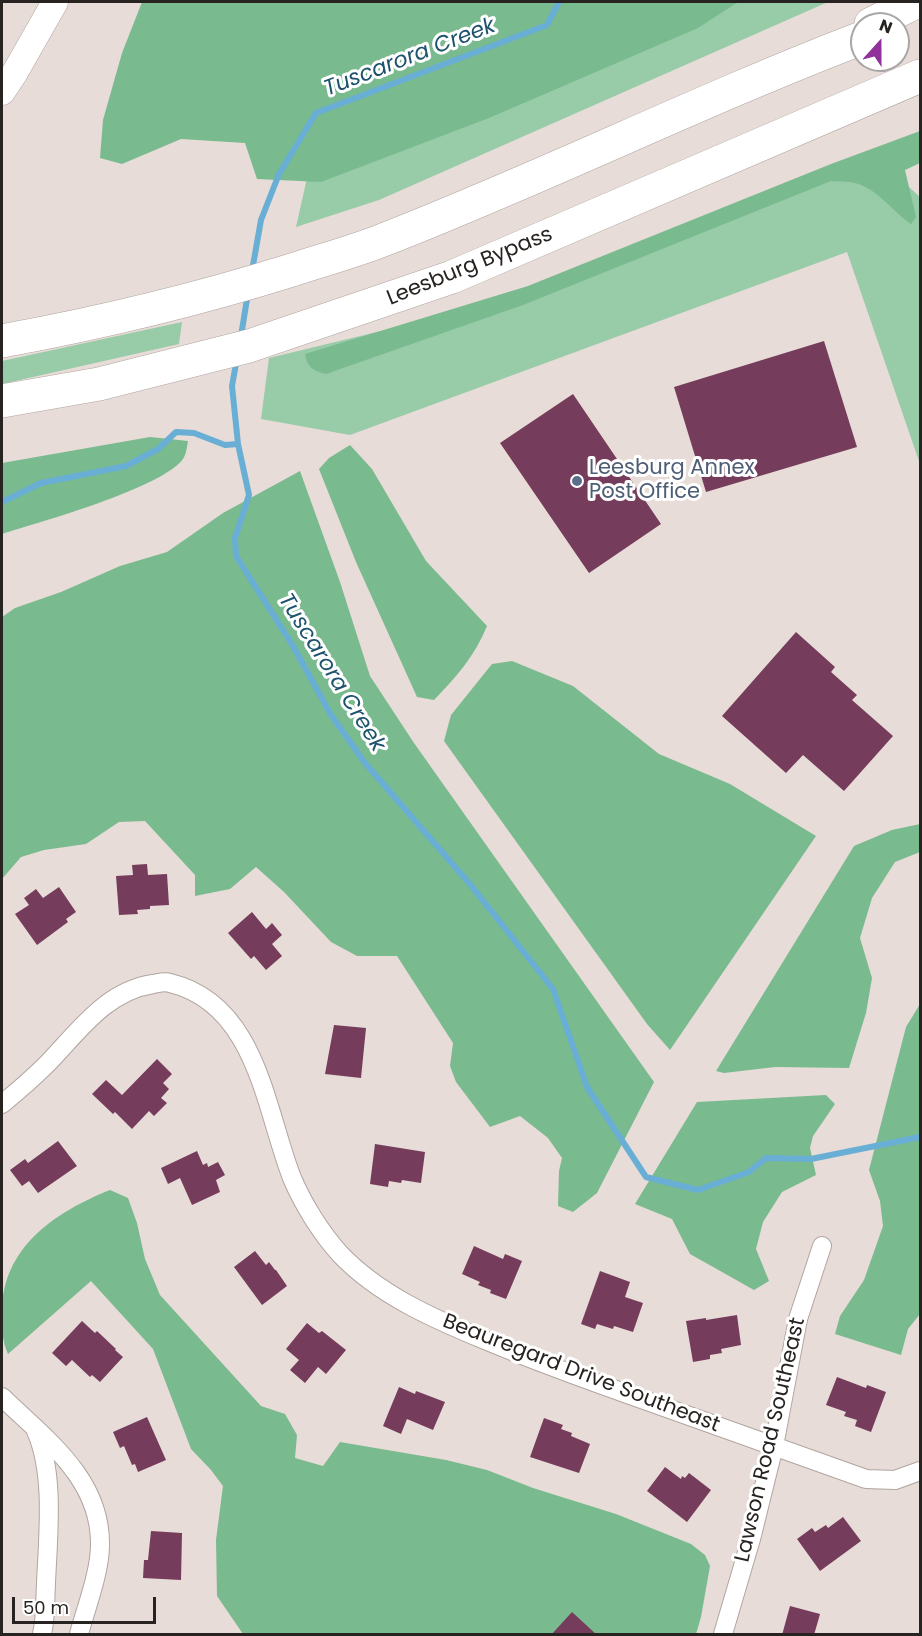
<!DOCTYPE html>
<html>
<head>
<meta charset="utf-8">
<style>
	body { margin:0 }
	#map { position:relative; width:922px; height:1636px; overflow:hidden; background:#e7dcd7; font-family:Poppins,sans-serif }
	canvas { display:block }
	.frame { position:absolute; inset:0; border:3px solid #272321; pointer-events:none }
	.north { position:absolute; left:850px; top:12px; width:60px; height:60px; box-sizing:border-box; background:#fff; border:2px solid #a9a7a6; border-radius:50%; rotate:21deg; font-size:16px; font-weight:700; line-height:24px; text-align:center; color:#272321 }
	.north::after { content:''; display:block; margin:auto; width:21px; height:27px; background:#91319a; clip-path:polygon(50% 0,100% 100%,50% 72%,0 100%) }
	.scale { position:absolute; left:12px; top:1597px; width:144px; height:27px; box-sizing:border-box; border:3px solid #272321; border-top:0; padding-left:8px; font-size:18px; line-height:21px; white-space:nowrap; color:#272321; -webkit-text-stroke:4px #fff; paint-order:stroke }
</style>
</head>
<body>
<div id="map">
<canvas width="922" height="1636"></canvas>
<div class="frame"></div>
<div class="north">N</div>
<div class="scale">50 m</div>
</div>
<script>
const ctx = document.querySelector('canvas').getContext('2d');
ctx.lineJoin = 'round';
function paint(path, color) {
  ctx.fillStyle = color;
  ctx.fill(path, 'evenodd');
}
function trace(path, color, width, dash) {
  ctx.strokeStyle = color;
  ctx.lineWidth = width;
  ctx.lineCap = dash ? 'butt' : 'round';
  ctx.setLineDash(dash || []);
  ctx.stroke(path);
}
function write(font, color, halo, rows, align = 'center') {
  ctx.font = font + ' Poppins,sans-serif';
  ctx.lineWidth = 6;
  ctx.setLineDash([]);
  ctx.textBaseline = 'middle';
  ctx.strokeStyle = halo;
  ctx.fillStyle = color;
  for (const [text, x, y, turn = 0] of rows) {
    ctx.save();
    ctx.translate(x, y);
    ctx.rotate((+turn || 0) * Math.PI / 180);
    ctx.textAlign = isNaN(turn) ? turn : align;
    if (halo) ctx.strokeText(text, 0, 0);
    ctx.fillText(text, 0, 0);
    ctx.restore();
  }
}
const green = new Path2D(`
	M 693,2 L 828,2 L 379,200 L 296,227 L 314,147 Z
	M 844,166 L 900,179 L 920,197 L 920,464 L 847,252 L 350,435 L 261,419 L 269,358 L 493,304 Z
	M 182,322 L 179,344 L 2,384 L 2,361 Z`);
const forest = new Path2D(`
	M 142,2 L 738,2 L 698,28 L 489,118 L 321,182 L 257,179 L 245,143 L 181,139 L 122,164 L 100,158 L 103,120 L 122,53 Z
	M 920,131 L 920,163 L 905,170 L 916,217 L 911,224 C 892,211 878,189 855,183 C 847,181 838,182 831,181 L 523,305 L 326,374 C 313,371 307,367 305,354 L 528,286 L 831,164 Z
	M 150,437 L 188,441 C 187,447 186,455 183,459 C 162,488 40,522 2,534 L 2,463 Z
	M 350,445 L 372,469 L 426,561 L 487,626 C 475,656 456,677 434,700 L 417,697 L 356,562 L 319,469 L 329,458 Z
	M 300,471 L 340,582 L 370,676 L 414,743 L 654,1082 L 597,1193 L 573,1212 L 558,1206 L 559,1171 L 562,1158 L 548,1138 L 520,1116 L 490,1127 L 456,1082 L 450,1066 L 453,1043 L 397,956 L 357,956 L 331,942 L 284,892 L 256,867 L 230,889 L 195,896 L 195,875 L 145,821 L 119,822 L 86,844 L 44,850 L 21,857 L 2,879 L 2,617 L 15,608 L 61,592 L 120,566 L 167,552 L 223,513 Z
	M 512,661 L 573,686 L 659,754 L 730,784 L 816,836 L 670,1050 L 647,1024 L 444,741 L 451,715 L 492,664 Z
	M 920,824 L 920,852 L 895,862 L 872,898 L 860,938 L 872,978 L 866,1013 L 849,1068 L 775,1067 L 724,1073 L 716,1071 L 854,846 L 892,830 Z
	M 920,1004 L 920,1314 L 908,1329 L 901,1355 L 835,1334 L 840,1316 L 864,1280 L 883,1226 L 880,1201 L 869,1170 L 906,1027 Z
	M 826,1095 L 835,1104 L 813,1136 L 810,1148 L 816,1175 L 782,1192 L 763,1222 L 756,1249 L 769,1281 L 754,1290 L 690,1254 L 672,1219 L 635,1204 L 697,1102 Z
	M 110,1190 L 128,1198 L 137,1223 L 145,1259 L 160,1295 L 261,1406 L 285,1414 L 297,1435 L 295,1458 L 323,1466 L 340,1442 L 446,1460 L 487,1470 L 533,1488 L 616,1514 L 691,1544 L 705,1555 L 710,1566 L 701,1617 L 696,1634 L 243,1634 L 217,1596 L 216,1540 L 223,1486 L 211,1470 L 191,1449 L 153,1349 L 91,1281 L 8,1354 C 2,1340 2,1329 2,1314 C 1,1248 55,1212 110,1190 Z`);
const stream = new Path2D(`
	M 252,271 L 261,220 L 279,174 L 316,113 L 547,25 L 559,2
	M 241,336 L 248,293
	M 237,358 L 232,386 L 238,444 L 249,495 L 235,538 L 236,556 L 293,646 L 331,715 L 365,763 L 469,883 L 553,989 L 587,1087 L 646,1177 L 698,1190 L 749,1172 L 766,1158 L 811,1159 L 920,1137
	M 2,502 L 41,483 L 126,466 L 158,449 L 176,432 L 194,433 L 225,445 L 238,444`);
const building = new Path2D(`
	M 824,341 L 857,447 L 706,492 L 674,387 Z
	M 573,394 L 661,524 L 589,573 L 500,443 Z
	M 796,632 L 835,667 L 831,672 L 857,695 L 852,700 L 893,736 L 844,791 L 803,755 L 786,773 L 722,716 Z
	M 147,864 L 148,875 L 167,874 L 169,905 L 150,906 L 150,909 L 137,910 L 138,914 L 119,915 L 116,876 L 133,875 L 132,865 Z
	M 59,887 L 76,912 L 66,919 L 68,922 L 37,945 L 15,914 L 29,905 L 24,898 L 36,889 L 43,898 Z
	M 252,912 L 266,929 L 272,923 L 282,935 L 272,944 L 282,956 L 266,970 L 254,956 L 251,959 L 228,933 Z
	M 334,1025 L 366,1028 L 361,1078 L 325,1074 Z
	M 157,1059 L 172,1074 L 163,1083 L 169,1089 L 161,1098 L 167,1103 L 154,1116 L 149,1111 L 132,1129 L 115,1112 L 113,1114 L 92,1094 L 106,1080 L 122,1095 Z
	M 58,1141 L 77,1166 L 38,1193 L 29,1181 L 22,1186 L 10,1170 L 25,1159 L 28,1163 Z
	M 375,1144 L 425,1152 L 421,1183 L 402,1180 L 401,1183 L 389,1181 L 388,1187 L 370,1184 Z
	M 197,1151 L 203,1165 L 207,1163 L 208,1167 L 218,1162 L 225,1175 L 216,1180 L 220,1192 L 192,1205 L 180,1178 L 168,1184 L 161,1168 Z
	M 474,1246 L 503,1259 L 505,1254 L 522,1261 L 506,1299 L 490,1293 L 491,1290 L 478,1285 L 480,1282 L 462,1274 Z
	M 255,1251 L 266,1265 L 269,1262 L 275,1270 L 276,1270 L 287,1286 L 262,1305 L 234,1267 Z
	M 600,1271 L 630,1282 L 625,1297 L 643,1303 L 633,1332 L 614,1326 L 613,1329 L 597,1324 L 595,1329 L 581,1324 Z
	M 737,1315 L 741,1345 L 721,1349 L 722,1353 L 710,1355 L 710,1359 L 693,1362 L 686,1321 L 706,1318 L 706,1320 Z
	M 82,1321 L 95,1333 L 97,1331 L 116,1349 L 115,1350 L 123,1357 L 100,1382 L 92,1375 L 90,1377 L 72,1360 L 66,1366 L 52,1353 Z
	M 307,1323 L 319,1333 L 322,1331 L 346,1350 L 326,1374 L 318,1367 L 305,1383 L 290,1370 L 299,1360 L 286,1349 Z
	M 837,1377 L 866,1388 L 867,1385 L 886,1392 L 871,1432 L 855,1426 L 857,1420 L 844,1416 L 846,1412 L 826,1405 Z
	M 399,1387 L 415,1394 L 416,1391 L 445,1402 L 433,1430 L 407,1419 L 401,1434 L 383,1426 Z
	M 147,1417 L 166,1460 L 138,1472 L 135,1464 L 132,1465 L 124,1446 L 120,1448 L 113,1432 Z
	M 544,1418 L 563,1425 L 561,1429 L 572,1433 L 571,1436 L 590,1444 L 579,1473 L 530,1457 Z
	M 665,1467 L 681,1479 L 682,1476 L 685,1478 L 689,1473 L 711,1490 L 687,1522 L 647,1491 Z
	M 843,1517 L 861,1541 L 820,1571 L 797,1539 L 812,1528 L 815,1532 L 826,1525 L 828,1528 Z
	M 151,1531 L 182,1533 L 181,1580 L 143,1578 L 144,1560 L 148,1560 Z
	M 790,1606 L 820,1614 L 814,1635 L 782,1635 Z
	M 572,1612 L 597,1635 L 551,1635 Z`);
const minor = new Path2D(`
	M 2,1104 C 18,1091 33,1078 48,1063 C 79,1031 106,991 153,984 C 159,983 164,981 170,983 C 257,1004 265,1109 292,1178 C 303,1204 321,1233 340,1254 C 379,1295 434,1319 485,1340 C 544,1365 604,1386 664,1407 C 732,1431 799,1455 866,1479 L 895,1480 L 920,1471
	M 2,1397 C 45,1439 101,1478 100,1545 C 100,1572 86,1608 79,1634
	M 36,1431 C 55,1474 48,1536 46,1583 C 45,1600 46,1618 42,1634
	M 723,1634 L 751,1539 L 774,1446 L 798,1319 L 822,1246`);
const secondary = new Path2D(`
	M 2,92 L 14,74 L 55,2`);
const motorway = new Path2D(`
	M 871,24 L 916,2
	M 2,341 C 100,323 196,300 292,270 C 322,260 353,252 383,240 C 545,177 700,100 862,38
	M 2,401 L 99,384 L 249,346 L 452,277 L 920,76`);
const markers = [
	[577,481,6,"#5c6f8a"]
];
const streetNames = [
	["Leesburg Bypass",470,267,-22],
	["Beauregard Drive Southeast",581,1374,21],
	["Lawson Road Southeast",771,1440,-77]
];
const serviceNames = [
	["Leesburg Annex",589,469],
	["Post Office",589,493]
];
const waterNames = [
	["Tuscarora Creek",410,58,-21],
	["Tuscarora Creek",331,673,58]
];
paint(green, '#98cba8');
paint(forest, '#7aba8f');
trace(stream, '#69aed5', 6);
paint(building, '#763c5c');
trace(minor, '#b0a5a0', 20);
trace(secondary, '#b0a5a0', 27);
trace(motorway, '#b0a5a0', 34);
trace(minor, '#fff', 18);
trace(secondary, '#fff', 26);
trace(motorway, '#fff', 33);
for (const [x, y, r, color] of markers) {
  const dot = new Path2D();
  dot.arc(x, y, r, 0, 2 * Math.PI);
  ctx.fillStyle = color;
  ctx.fill(dot);
  trace(dot, '#fff', 2);
}
write('21px', '#272321', '#fff', streetNames);
write('21px', '#4e5e75', '#fff', serviceNames, 'left');
write('italic 22px', '#1d536e', '#fff', waterNames);
</script>
</body>
</html>
